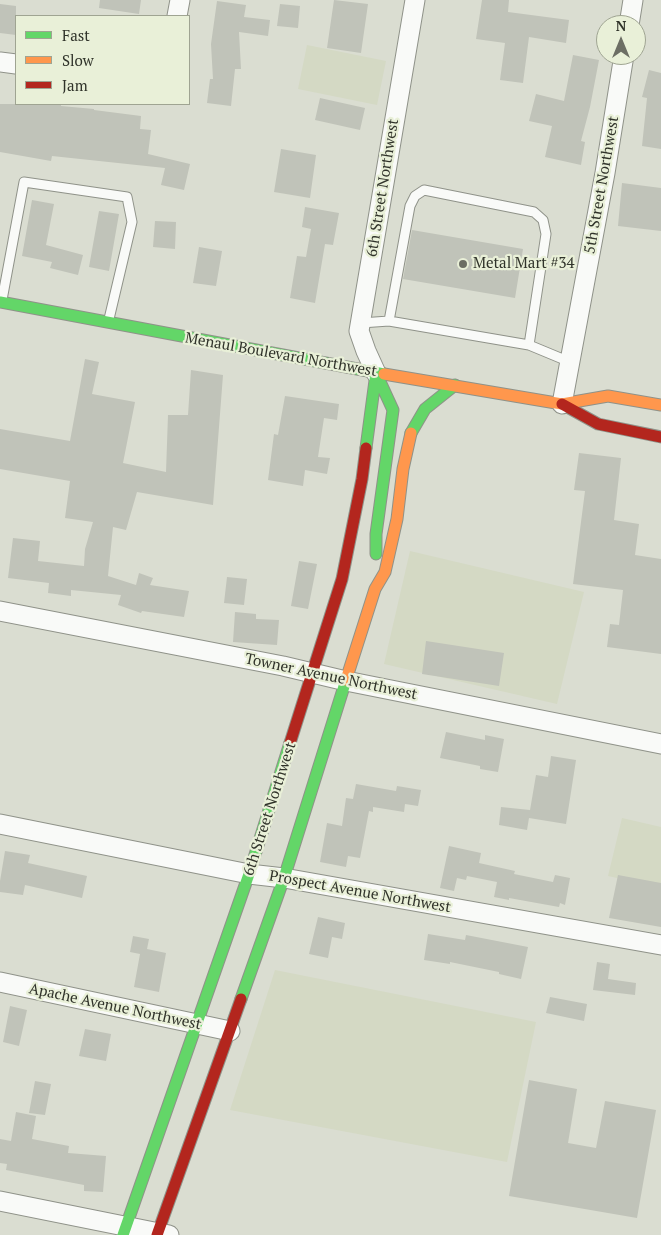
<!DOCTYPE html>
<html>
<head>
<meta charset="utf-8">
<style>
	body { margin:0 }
	#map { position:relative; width:661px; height:1235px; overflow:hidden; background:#daddd1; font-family:"PT Serif",serif }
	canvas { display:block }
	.legend { position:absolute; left:15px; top:15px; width:175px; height:90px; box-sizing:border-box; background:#e9f0d8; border:1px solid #9fa492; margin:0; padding:6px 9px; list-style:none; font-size:15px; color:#30332a }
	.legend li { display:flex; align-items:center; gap:10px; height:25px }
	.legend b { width:25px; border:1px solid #9fa492 }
	.north { position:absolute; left:596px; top:15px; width:50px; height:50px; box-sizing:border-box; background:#e9f0d8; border:1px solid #9fa492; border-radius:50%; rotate:0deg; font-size:14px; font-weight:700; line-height:20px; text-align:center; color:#30332a }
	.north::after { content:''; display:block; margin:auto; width:18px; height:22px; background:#6c6e64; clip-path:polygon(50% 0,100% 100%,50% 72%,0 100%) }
</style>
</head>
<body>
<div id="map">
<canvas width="661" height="1235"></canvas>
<ul class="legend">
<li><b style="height:6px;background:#63d668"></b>Fast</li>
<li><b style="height:6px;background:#ff974d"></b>Slow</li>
<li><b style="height:6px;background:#b3261e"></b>Jam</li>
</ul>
<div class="north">N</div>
</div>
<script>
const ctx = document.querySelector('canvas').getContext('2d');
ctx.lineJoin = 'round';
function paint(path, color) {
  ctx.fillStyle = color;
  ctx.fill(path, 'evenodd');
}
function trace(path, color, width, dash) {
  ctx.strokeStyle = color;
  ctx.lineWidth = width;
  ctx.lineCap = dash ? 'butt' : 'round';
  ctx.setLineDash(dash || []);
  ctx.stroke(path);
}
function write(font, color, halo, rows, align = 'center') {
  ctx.font = font + ' "PT Serif",serif';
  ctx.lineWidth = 4.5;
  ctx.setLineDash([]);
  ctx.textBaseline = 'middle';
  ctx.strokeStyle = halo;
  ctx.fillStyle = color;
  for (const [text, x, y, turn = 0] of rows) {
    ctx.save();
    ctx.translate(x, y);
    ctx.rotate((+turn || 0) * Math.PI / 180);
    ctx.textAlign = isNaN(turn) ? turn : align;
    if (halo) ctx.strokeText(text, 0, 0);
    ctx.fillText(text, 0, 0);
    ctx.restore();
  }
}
const built = new Path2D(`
	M 307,45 L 386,61 L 377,105 L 298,89 Z
	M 410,551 L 584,592 L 557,704 L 384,664 Z
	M 622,818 L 661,827 L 661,888 L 608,876 Z
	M 275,970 L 536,1022 L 507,1162 L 230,1110 Z`);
const building = new Path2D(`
	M 100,0 L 141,0 L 139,14 L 99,8 Z
	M 334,0 L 368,4 L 361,53 L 327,48 Z
	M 482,0 L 509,0 L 508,12 L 569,20 L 566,43 L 529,37 L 523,83 L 500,80 L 505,43 L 476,39 Z
	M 217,1 L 246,5 L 244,17 L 270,20 L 268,36 L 239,32 L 241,69 L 235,69 L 231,106 L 207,103 L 210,79 L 213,79 L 211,44 Z
	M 0,4 L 16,6 L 16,35 L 0,33 Z
	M 280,4 L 300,6 L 298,28 L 277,26 Z
	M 573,55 L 599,60 L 590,107 L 581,141 L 585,142 L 581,165 L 545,157 L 552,126 L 529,121 L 536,94 L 564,101 Z
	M 649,70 L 661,73 L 661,149 L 642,146 L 647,98 L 642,97 Z
	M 320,98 L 365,108 L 360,130 L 315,120 Z
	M 0,104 L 61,104 L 61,106 L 94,109 L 94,110 L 141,116 L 140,129 L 151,130 L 148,154 L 190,164 L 184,190 L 161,185 L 165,168 L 52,156 L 51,161 L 0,152 Z
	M 281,149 L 316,155 L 310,198 L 274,192 Z
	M 622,183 L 661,188 L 661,231 L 618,226 Z
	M 32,200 L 54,204 L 46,245 L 83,255 L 78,275 L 50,268 L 52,262 L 22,256 Z
	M 305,207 L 339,213 L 333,245 L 325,244 L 315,303 L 290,298 L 297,256 L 306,257 L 311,229 L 302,227 Z
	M 99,211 L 119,214 L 109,271 L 89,267 Z
	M 155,221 L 176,222 L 175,249 L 153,247 Z
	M 412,230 L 523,249 L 515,298 L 403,279 Z
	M 199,247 L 222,251 L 216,286 L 193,283 Z
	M 85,359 L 99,362 L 92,394 L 135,402 L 123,463 L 166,472 L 168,415 L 188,415 L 191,370 L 223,375 L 213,505 L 137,492 L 126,530 L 113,527 L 108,576 L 136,585 L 139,573 L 153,578 L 150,585 L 189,591 L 184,617 L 142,611 L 141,613 L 118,605 L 121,595 L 71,590 L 71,596 L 48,593 L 49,583 L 8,578 L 13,538 L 40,541 L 38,561 L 84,566 L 85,549 L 93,522 L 65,518 L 70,481 L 0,469 L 0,429 L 70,441 Z
	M 285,396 L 339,404 L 337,420 L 324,418 L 318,457 L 330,458 L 327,474 L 305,470 L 303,486 L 268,480 L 274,434 L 278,435 Z
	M 579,453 L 621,458 L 614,520 L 639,524 L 635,555 L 661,559 L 661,654 L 607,647 L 610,624 L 619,625 L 623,590 L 573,584 L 585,491 L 574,490 Z
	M 299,561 L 317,564 L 308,609 L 291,606 Z
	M 227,577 L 247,579 L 244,605 L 224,603 Z
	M 235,612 L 256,614 L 256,619 L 279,620 L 277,645 L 233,642 Z
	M 426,641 L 504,653 L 499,686 L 422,674 Z
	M 446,732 L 485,740 L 485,735 L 504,739 L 498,772 L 480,769 L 480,766 L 440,758 Z
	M 551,756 L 576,760 L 566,824 L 529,818 L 527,830 L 499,825 L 501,807 L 530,810 L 529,816 L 536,775 L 548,777 Z
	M 356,784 L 396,791 L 397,786 L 421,790 L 418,806 L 405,804 L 404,812 L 373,807 L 373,812 L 369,811 L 360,858 L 348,856 L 346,867 L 320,862 L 327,823 L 342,826 L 346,798 L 353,799 Z
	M 449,846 L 481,853 L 479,863 L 515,871 L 514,874 L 553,882 L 555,875 L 570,878 L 565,905 L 560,903 L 559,907 L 509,898 L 509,900 L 494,897 L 497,882 L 467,876 L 466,880 L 457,878 L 454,891 L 440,888 Z
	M 5,851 L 30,855 L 28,863 L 87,876 L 82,898 L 25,885 L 23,895 L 0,892 L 0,881 Z
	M 618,875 L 661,883 L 661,927 L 609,918 Z
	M 318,917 L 345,923 L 342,939 L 332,937 L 328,958 L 309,954 Z
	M 428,934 L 465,940 L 466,935 L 528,947 L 521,979 L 499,974 L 499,972 L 450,962 L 450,964 L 424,960 Z
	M 133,936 L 149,939 L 147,949 L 166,953 L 159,992 L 134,987 L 140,954 L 130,952 Z
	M 597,962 L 610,964 L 608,979 L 636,983 L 635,995 L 593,990 Z
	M 550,997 L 587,1004 L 584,1021 L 546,1013 Z
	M 10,1006 L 27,1010 L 19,1046 L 3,1042 Z
	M 85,1029 L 111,1034 L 106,1061 L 79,1056 Z
	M 529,1080 L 577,1089 L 568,1143 L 596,1148 L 605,1101 L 656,1110 L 637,1218 L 509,1196 Z
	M 35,1081 L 51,1084 L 45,1115 L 29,1113 Z
	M 16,1112 L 36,1116 L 32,1139 L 69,1146 L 68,1153 L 106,1156 L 103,1192 L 84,1191 L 84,1185 L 6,1170 L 7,1164 L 0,1163 L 0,1139 L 11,1141 Z`);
const lane = new Path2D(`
	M 2,300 L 24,182 L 127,197 L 132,222 L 109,319
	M 389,321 L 410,206 L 415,196 L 424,190 L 534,212 L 543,220 L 546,234 L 529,345
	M 361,323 L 389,321 L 529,345 L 570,362`);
const street = new Path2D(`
	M 177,16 L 180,0
	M 629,25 L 633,0
	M 0,62 L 16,64
	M 376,373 L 366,351 L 359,331 L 415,0
	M 562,404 L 605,173 L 624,55
	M 0,611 L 283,666 L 346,681 L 661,744
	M 0,824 L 249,874 L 284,878 L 661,945
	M 0,982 L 230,1031
	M 0,1201 L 169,1235`);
const fast = new Path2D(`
	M 0,302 L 384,374
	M 376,373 L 393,410 L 376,534 L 376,554
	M 411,433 L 425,409 L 455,385
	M 366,448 L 376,373
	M 241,999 L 284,878 L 346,680
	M 123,1235 L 249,874 L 290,743`);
const slow = new Path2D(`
	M 384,374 L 562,404 L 608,396 L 661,405
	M 346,680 L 375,589 L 385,572 L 397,519 L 403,469 L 411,433`);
const jam = new Path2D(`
	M 562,404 L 598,424 L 661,437
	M 290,743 L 342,579 L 362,479 L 366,448
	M 157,1235 L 241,999`);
const markers = [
	[463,264,5,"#6c6e64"]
];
const streetNames = [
	["5th Street Northwest",602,185,-80],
	["6th Street Northwest",383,188,-81],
	["Menaul Boulevard Northwest",281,355,10],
	["Towner Avenue Northwest",331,677,12],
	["6th Street Northwest",270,809,-72],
	["Prospect Avenue Northwest",360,892,10],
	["Apache Avenue Northwest",115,1007,12]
];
const poiNames = [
	["Metal Mart #34",473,264]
];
paint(built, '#d4d9c4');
paint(building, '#c0c3b9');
trace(lane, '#8f9289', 11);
trace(street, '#8f9289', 21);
trace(fast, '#8f9289', 13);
trace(slow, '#8f9289', 13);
trace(jam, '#8f9289', 13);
trace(lane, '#f9faf8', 9);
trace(street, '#f9faf8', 19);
trace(fast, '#63d668', 11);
trace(slow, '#ff974d', 11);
trace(jam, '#b3261e', 11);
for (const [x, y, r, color] of markers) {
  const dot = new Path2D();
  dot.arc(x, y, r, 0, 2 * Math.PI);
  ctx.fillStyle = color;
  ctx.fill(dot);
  trace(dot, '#e9f0d8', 2);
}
write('15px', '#30332a', '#e9f0d8', streetNames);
write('15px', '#30332a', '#e9f0d8', poiNames, 'left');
</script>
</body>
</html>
